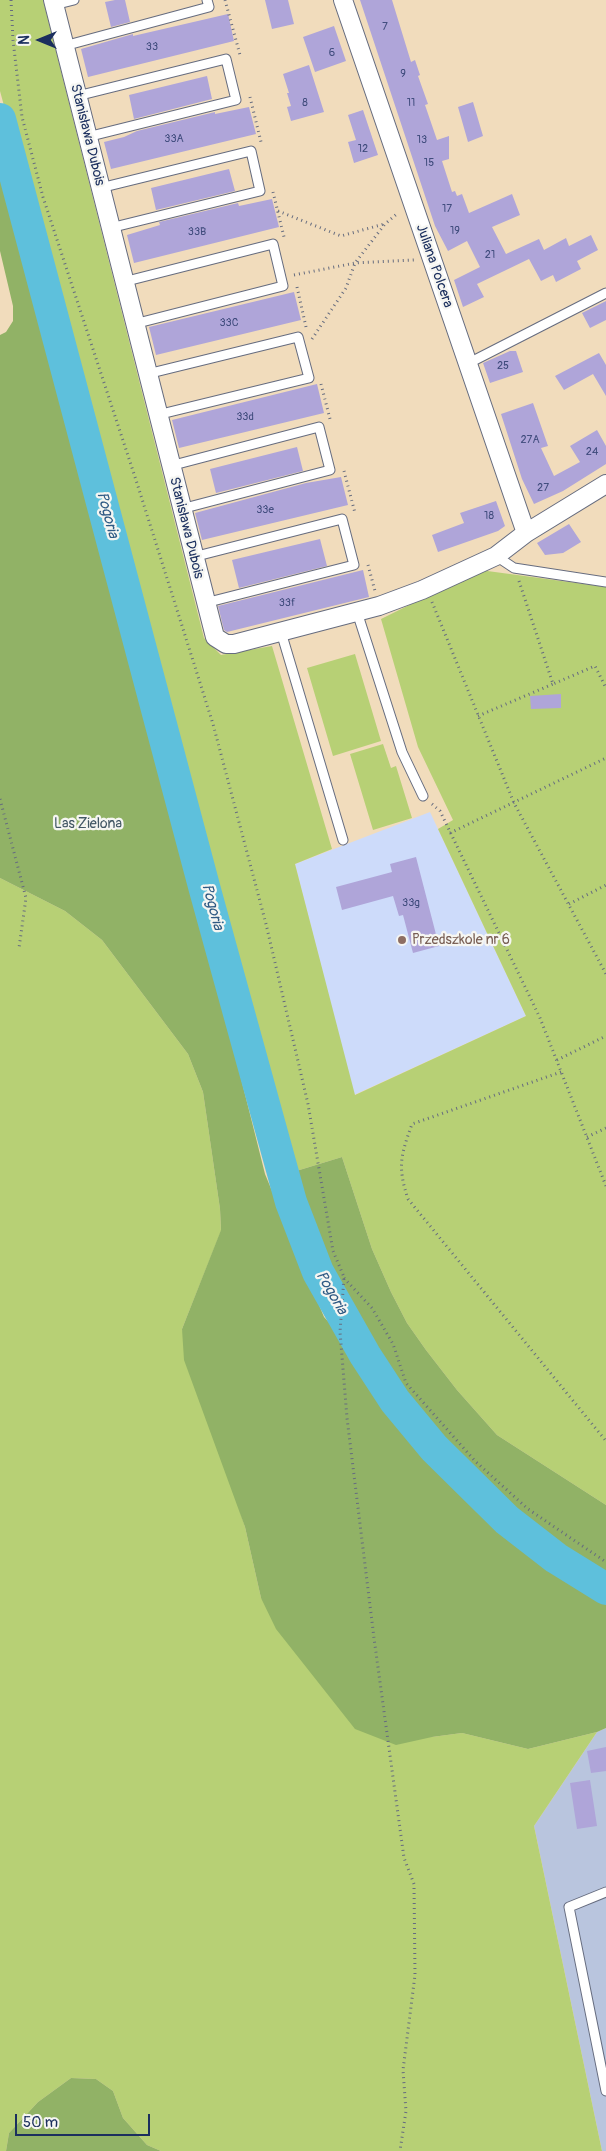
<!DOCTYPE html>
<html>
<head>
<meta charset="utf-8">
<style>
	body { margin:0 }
	#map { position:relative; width:606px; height:2151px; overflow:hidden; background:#f1dcbc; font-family:Pangolin,sans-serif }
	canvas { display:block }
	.north { position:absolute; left:15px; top:15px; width:50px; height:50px; -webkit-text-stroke:4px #f6f6f2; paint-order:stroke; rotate:270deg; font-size:14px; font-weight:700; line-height:20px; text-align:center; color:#1b2f5e }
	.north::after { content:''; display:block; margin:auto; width:18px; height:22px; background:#1b2f5e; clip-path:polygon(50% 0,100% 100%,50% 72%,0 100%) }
	.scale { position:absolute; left:15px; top:2114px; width:135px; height:22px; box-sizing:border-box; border:2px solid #1b2f5e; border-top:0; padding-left:6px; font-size:15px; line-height:18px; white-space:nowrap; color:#1b2f5e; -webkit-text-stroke:4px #f6f6f2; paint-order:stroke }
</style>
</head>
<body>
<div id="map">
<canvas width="606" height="2151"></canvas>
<div class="north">N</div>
<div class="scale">50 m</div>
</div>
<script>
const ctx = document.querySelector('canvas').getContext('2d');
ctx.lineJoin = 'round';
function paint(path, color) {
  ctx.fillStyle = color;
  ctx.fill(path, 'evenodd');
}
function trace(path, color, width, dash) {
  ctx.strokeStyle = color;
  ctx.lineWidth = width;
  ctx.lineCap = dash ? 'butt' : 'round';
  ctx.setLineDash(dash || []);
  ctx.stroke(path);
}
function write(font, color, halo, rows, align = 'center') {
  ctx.font = font + ' Pangolin,sans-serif';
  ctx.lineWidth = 4.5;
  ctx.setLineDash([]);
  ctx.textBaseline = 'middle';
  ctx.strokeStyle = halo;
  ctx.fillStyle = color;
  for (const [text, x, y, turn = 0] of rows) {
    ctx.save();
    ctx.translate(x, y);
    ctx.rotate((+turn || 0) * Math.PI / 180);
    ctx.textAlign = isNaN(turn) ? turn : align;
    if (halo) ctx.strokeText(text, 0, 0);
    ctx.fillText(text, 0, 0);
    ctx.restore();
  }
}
const built = new Path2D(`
	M 430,812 L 526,1016 L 354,1095 L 295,864 Z`);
const industrial = new Path2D(`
	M 606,1728 L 606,2151 L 602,2151 L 534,1826 L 597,1732 Z`);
const green = new Path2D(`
	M 0,0 L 43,0 L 204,638 L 221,655 L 272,646 L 332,849 L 295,864 L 355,1095 L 526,1016 L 438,829 L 453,820 L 418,747 L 381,619 L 480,570 L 606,587 L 606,1505 L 497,1435 L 457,1390 L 426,1350 L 407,1323 L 391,1292 L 372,1249 L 342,1157 L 293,1172 L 0,91 Z
	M 355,654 L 381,741 L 333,756 L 307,668 Z
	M 383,744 L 391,768 L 396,766 L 412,818 L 373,830 L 350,754 Z
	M 0,878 L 65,911 L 102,940 L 188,1054 L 203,1092 L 220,1209 L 221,1231 L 182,1329 L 245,1527 L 261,1598 L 432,1737 L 462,1733 L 528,1749 L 597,1732 L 534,1826 L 602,2151 L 161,2151 L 147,2145 L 123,2118 L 113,2091 L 96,2079 L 71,2078 L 38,2102 L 9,2133 L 6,2151 L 0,2151 Z`);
const forest = new Path2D(`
	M 0,142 L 138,667 L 265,1174 L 324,1317 L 344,1339 L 337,1288 L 293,1172 L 342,1157 L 372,1249 L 391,1292 L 407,1323 L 426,1350 L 457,1390 L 497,1435 L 606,1505 L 606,1728 L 597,1732 L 528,1749 L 462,1733 L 432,1737 L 396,1745 L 355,1729 L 276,1629 L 261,1598 L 245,1527 L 184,1360 L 182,1329 L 221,1230 L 220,1209 L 203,1092 L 188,1054 L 102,940 L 65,911 L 0,878 L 0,335 L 6,332 L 13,321 L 13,306 L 0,251 Z
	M 71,2078 L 96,2079 L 113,2091 L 123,2118 L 147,2145 L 161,2151 L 6,2151 L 9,2133 L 38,2102 Z`);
const river = new Path2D(`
	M 0,119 L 205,890 L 291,1202 L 318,1272 L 365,1355 L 395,1401 L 434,1448 L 507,1520 L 556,1558 L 606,1589`);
const building = new Path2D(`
	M 115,0 L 125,0 L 130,22 L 111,27 L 105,2 Z
	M 265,0 L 288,0 L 294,24 L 272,29 Z
	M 360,0 L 392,0 L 411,62 L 415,60 L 420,75 L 418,76 L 428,104 L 425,105 L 437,140 L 449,136 L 449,159 L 442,161 L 452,192 L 455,191 L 457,196 L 462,194 L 469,213 L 512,194 L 520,215 L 492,227 L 506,254 L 539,239 L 544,250 L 566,238 L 569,246 L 591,235 L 598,250 L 577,261 L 581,269 L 556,282 L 553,275 L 541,281 L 529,259 L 477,284 L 484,297 L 463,307 L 454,280 L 480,267 L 467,241 L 448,251 L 435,226 Z
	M 228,14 L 234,41 L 88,77 L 81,49 L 133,34 L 133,36 Z
	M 334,26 L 346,61 L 315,72 L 303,37 Z
	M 309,65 L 324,112 L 291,121 L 287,107 L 291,106 L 287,93 L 289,93 L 283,74 Z
	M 207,76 L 212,99 L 134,119 L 129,95 Z
	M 473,102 L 483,136 L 468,142 L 458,107 Z
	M 249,107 L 256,134 L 111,169 L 104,142 L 124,137 L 137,131 L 215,112 L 215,114 Z
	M 363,110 L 378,155 L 354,163 L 348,142 L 356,140 L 348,115 Z
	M 229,169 L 235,191 L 156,210 L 151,188 Z
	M 272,199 L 279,227 L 134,263 L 127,235 L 160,225 L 159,222 L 238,203 L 239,206 Z
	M 294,292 L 301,320 L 156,355 L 149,327 Z
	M 606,301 L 606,320 L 590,328 L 582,313 Z
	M 510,351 L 516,351 L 523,372 L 490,383 L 483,363 Z
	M 599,353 L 606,365 L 606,396 L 593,374 L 564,390 L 555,376 Z
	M 317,384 L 324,413 L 179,448 L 172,420 Z
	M 533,403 L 548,446 L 541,448 L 554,476 L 580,462 L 570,446 L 597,430 L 606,446 L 606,464 L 563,491 L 534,504 L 522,479 L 501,414 Z
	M 297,447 L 303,471 L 216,493 L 210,469 Z
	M 341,477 L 348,505 L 202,540 L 195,513 L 306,483 Z
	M 496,501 L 505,526 L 498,531 L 438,552 L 432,535 L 464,523 L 460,513 Z
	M 569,524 L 581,542 L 563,553 L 545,555 L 537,543 Z
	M 320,539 L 327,566 L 239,588 L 232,560 Z
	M 363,570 L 369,597 L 227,632 L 224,630 L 218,606 Z
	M 561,694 L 561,708 L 531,709 L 530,696 Z
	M 416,857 L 439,946 L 413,953 L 403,915 L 399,916 L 393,896 L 342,910 L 336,887 L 392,872 L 390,864 Z
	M 606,1747 L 606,1771 L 591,1773 L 587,1751 Z
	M 590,1780 L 597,1826 L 577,1829 L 570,1783 Z`);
const path = new Path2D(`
	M 11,0 L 13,40 L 22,117 L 43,197 L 136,480 L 213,724 L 266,924 L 308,1104 L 333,1251 L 344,1277 L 340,1332 L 347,1418 L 374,1638 L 404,1858 L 414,1884 L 415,1975 L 403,2070 L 406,2111 L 400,2151
	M 225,0 L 240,55
	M 250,97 L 261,142
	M 273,192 L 284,237
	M 278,211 L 341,236 L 384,224
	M 294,275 L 355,263 L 414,260
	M 297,287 L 306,327
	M 312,339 L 346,288 L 355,263 L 385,224 L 398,213
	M 321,384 L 330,419
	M 344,471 L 355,513
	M 368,565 L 375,591
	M 519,581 L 553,684 L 595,666 L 606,688
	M 432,602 L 514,803 L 606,974
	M 478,716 L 553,684
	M 0,799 L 26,898 L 19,948
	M 432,804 L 440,811 L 540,1018 L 606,1186
	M 450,833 L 606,758
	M 569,904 L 606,885
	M 557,1060 L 606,1036
	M 561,1072 L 412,1124 C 401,1155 397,1166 408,1199 L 606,1441
	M 587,1137 L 606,1128
	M 344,1278 L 372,1308 L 393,1344 L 406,1383 L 475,1461 L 528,1509 L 606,1562`);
const service = new Path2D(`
	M 54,5 L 74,0
	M 64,46 L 209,7 L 207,0
	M 77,96 L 226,59 L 236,100 L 87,137
	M 100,188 L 251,151 L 260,191 L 110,228
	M 123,282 L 273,244 L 283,286 L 134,324
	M 467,364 L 606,293
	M 147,374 L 298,337 L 309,378 L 157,415
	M 170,466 L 319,427 L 330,470 L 181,509
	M 496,556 L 514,568 L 606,582
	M 193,557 L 342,519 L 354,565 L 205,603
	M 357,612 L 402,752 L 423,796
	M 281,632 L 343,840
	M 606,1892 L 569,1907 L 606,2091`);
const minor = new Path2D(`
	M 53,0 L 215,637 L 226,644 L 234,644 L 379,606 L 422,590 L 496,556 L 526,533 L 606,484
	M 343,0 L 526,533`);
const markers = [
	[402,940,5,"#8d6e63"]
];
const numberNames = [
	["7",385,27],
	["33",152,47],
	["6",332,53],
	["9",403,74],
	["8",305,103],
	["11",411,103],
	["33A",174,139],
	["13",422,140],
	["12",363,149],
	["15",429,163],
	["17",447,209],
	["19",455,231],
	["33B",197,232],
	["21",490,255],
	["33C",229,323],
	["25",503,366],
	["33d",245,417],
	["27A",530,440],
	["24",592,452],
	["27",543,488],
	["33e",265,510],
	["18",489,516],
	["33f",287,603],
	["33g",411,903]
];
const streetNames = [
	["Stanisława Dubois",87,135,76],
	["Juliana Polcera",434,266,71],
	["Stanisława Dubois",186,528,76]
];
const parkNames = [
	["Las Zielona",88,824]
];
const educationNames = [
	["Przedszkole nr 6",412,940]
];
const waterNames = [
	["Pogoria",107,515,75],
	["Pogoria",212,907,75],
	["Pogoria",331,1293,60]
];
paint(built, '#cddbfa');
paint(industrial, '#b9c5de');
paint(green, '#b7d075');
paint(forest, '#91b266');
trace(river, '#5ec0dc', 32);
paint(building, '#afa5d9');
trace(service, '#666c7f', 11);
trace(minor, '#666c7f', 20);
trace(path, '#666c7f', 3, [1, 4]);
trace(service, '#fff', 9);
trace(minor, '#fff', 18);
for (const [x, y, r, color] of markers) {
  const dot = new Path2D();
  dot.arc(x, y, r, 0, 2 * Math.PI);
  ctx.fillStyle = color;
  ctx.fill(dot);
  trace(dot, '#f6f6f2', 2);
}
write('11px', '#404c7d', null, numberNames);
write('14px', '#1b2f5e', '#f6f6f2', streetNames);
write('14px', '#425764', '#f6f6f2', parkNames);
write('14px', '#785e54', '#f6f6f2', educationNames, 'left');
write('italic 15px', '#2f5a84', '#f6f6f2', waterNames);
</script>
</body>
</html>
